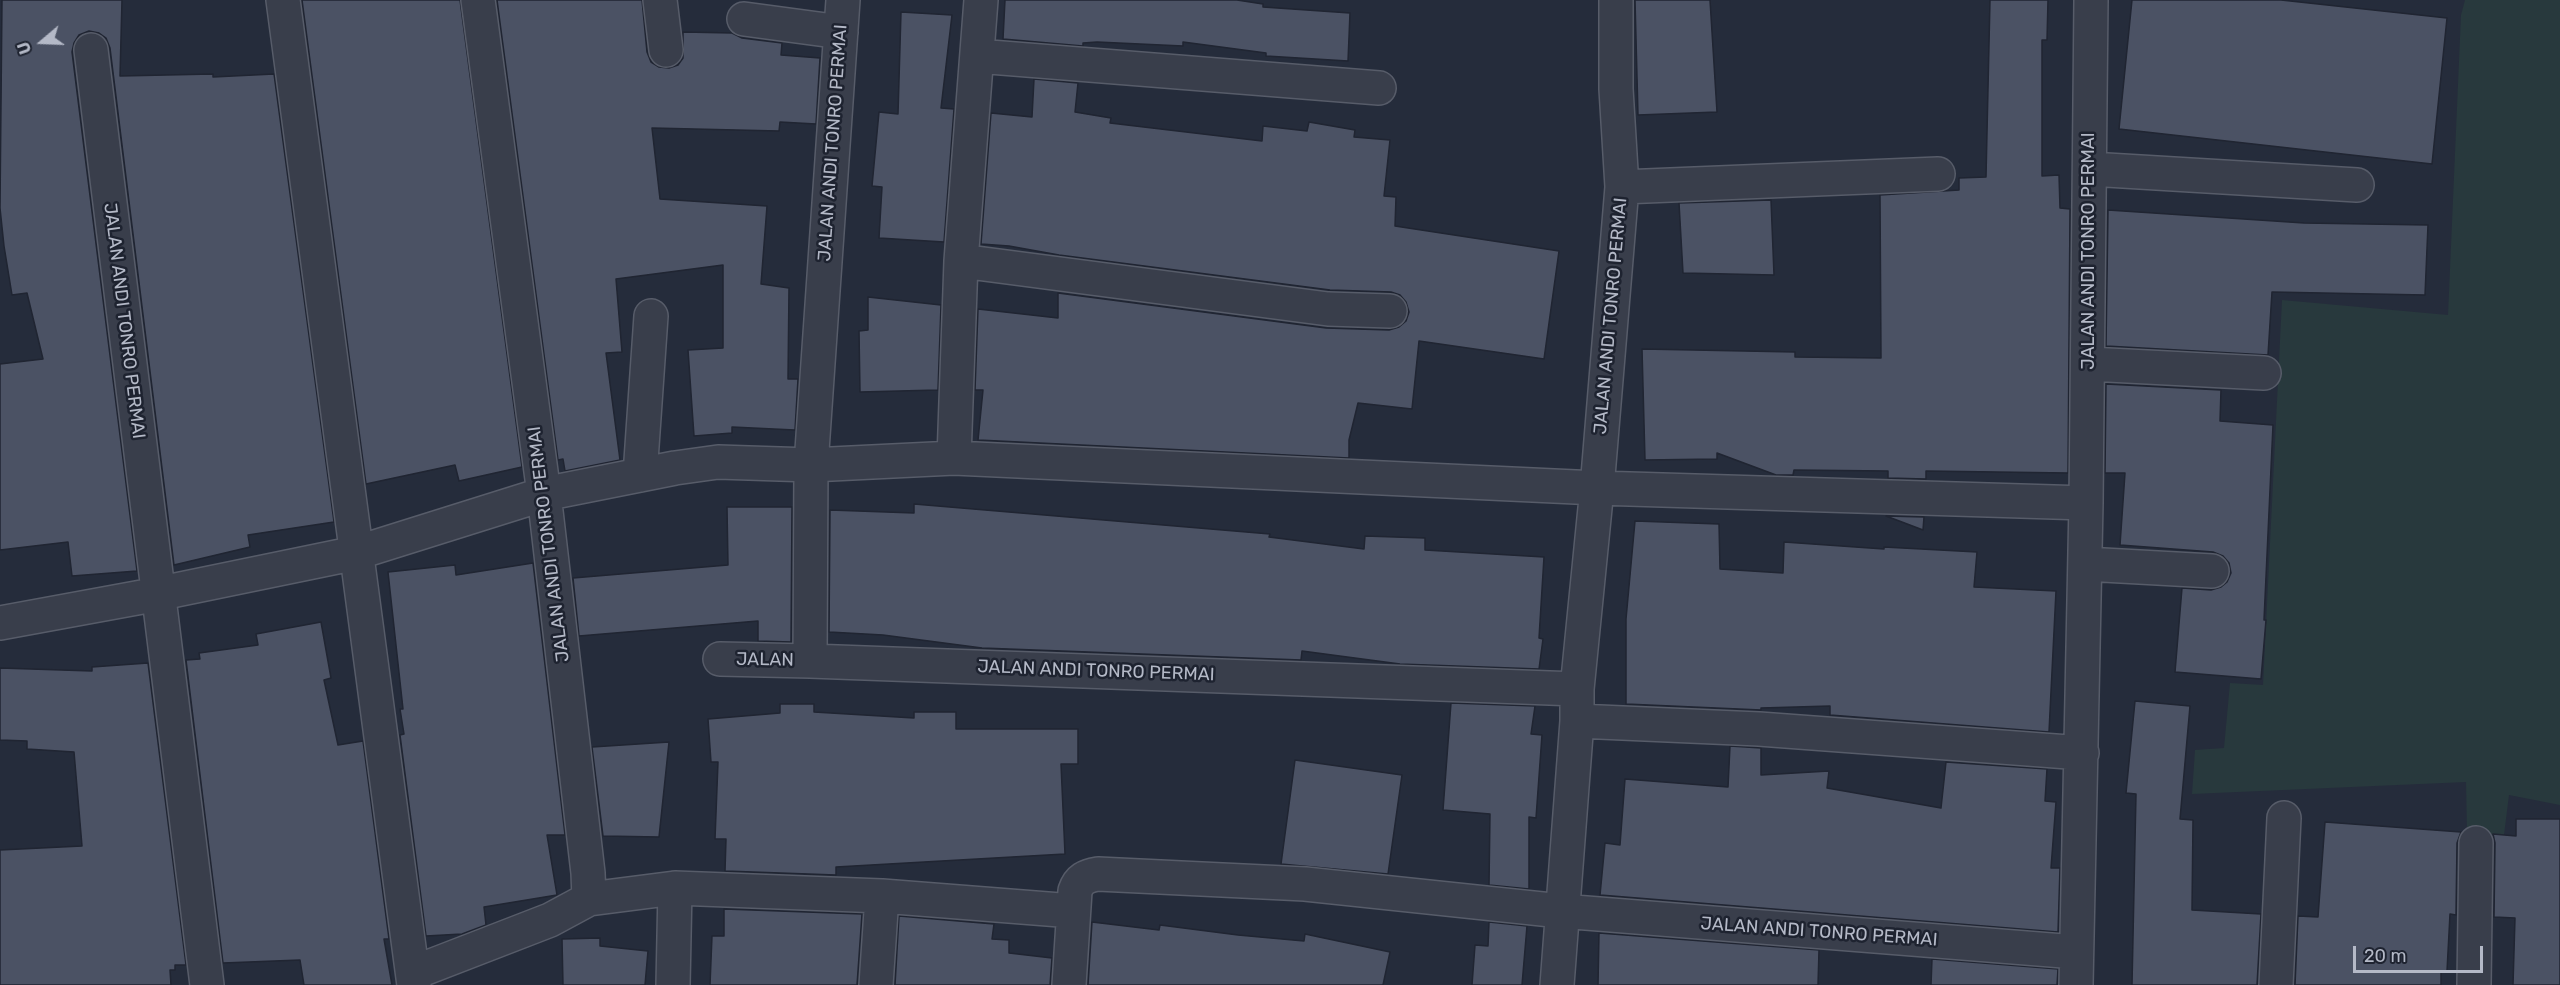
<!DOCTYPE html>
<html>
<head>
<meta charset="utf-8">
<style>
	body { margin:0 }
	#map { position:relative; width:2560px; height:985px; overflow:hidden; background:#252c3b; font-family:Rubik,sans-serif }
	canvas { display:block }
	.north { position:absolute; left:12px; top:12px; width:60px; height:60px; -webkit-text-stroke:4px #1e2330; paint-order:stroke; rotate:251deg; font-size:16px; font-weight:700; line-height:24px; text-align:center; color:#b4b9c7 }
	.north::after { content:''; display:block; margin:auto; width:21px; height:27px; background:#b4b9c7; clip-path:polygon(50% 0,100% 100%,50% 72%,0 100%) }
	.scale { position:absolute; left:2353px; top:946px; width:130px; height:27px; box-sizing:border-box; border:3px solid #b4b9c7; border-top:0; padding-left:8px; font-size:18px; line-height:21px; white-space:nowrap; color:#b4b9c7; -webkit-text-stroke:4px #1e2330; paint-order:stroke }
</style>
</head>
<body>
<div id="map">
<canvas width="2560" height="985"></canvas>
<div class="north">U</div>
<div class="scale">20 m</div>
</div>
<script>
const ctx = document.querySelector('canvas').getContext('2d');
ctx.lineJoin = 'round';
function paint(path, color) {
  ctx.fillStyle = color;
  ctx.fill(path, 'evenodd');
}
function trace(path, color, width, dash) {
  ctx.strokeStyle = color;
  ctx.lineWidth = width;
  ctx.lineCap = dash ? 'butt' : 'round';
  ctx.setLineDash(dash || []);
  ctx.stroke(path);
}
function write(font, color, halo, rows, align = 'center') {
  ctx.font = font + ' Rubik,sans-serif';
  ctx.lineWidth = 5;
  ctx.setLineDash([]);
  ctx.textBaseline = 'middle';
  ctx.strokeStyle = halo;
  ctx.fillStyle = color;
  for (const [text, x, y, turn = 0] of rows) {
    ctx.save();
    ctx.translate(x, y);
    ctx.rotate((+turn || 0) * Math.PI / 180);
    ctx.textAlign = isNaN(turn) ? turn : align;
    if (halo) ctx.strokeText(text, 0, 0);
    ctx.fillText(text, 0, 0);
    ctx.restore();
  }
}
const green = new Path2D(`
	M 2465,0 L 2560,0 L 2560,805 L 2509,795 L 2504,835 L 2467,833 L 2466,782 L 2192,794 L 2195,750 L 2224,748 L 2230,683 L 2263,685 L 2282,300 L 2448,315 L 2461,15 Z`);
const building = new Path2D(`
	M 2,0 L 122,0 L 120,76 L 213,74 L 213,77 L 274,74 L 334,522 L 248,535 L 250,547 L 174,565 L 110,48 L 106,38 L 99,33 L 89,31 L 79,35 L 74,43 L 72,52 L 137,571 L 72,576 L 68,542 L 0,550 L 0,364 L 43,359 L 27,293 L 12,295 L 4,246 L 0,208 Z
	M 302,0 L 460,0 L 522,467 L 459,481 L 455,465 L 366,484 Z
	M 497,0 L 642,0 L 647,52 L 651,62 L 659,67 L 669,68 L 678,65 L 683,58 L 683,32 L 732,33 L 742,38 L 782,43 L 781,55 L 820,58 L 816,124 L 780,122 L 779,131 L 652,128 L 660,199 L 767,206 L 761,284 L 789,288 L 788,379 L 798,379 L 795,430 L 732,427 L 732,433 L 694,436 L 688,350 L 723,348 L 723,265 L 616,279 L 622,352 L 606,353 L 620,460 L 565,471 L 563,459 L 558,460 Z
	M 1005,0 L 1237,0 L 1263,4 L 1263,7 L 1350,13 L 1348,61 L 1266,56 L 1266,53 L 1183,42 L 1183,46 L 1097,42 L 1083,43 L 1083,46 L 1003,39 Z
	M 1635,0 L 1710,0 L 1717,112 L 1638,115 Z
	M 1990,0 L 2048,0 L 2047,40 L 2042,40 L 2042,176 L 2059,175 L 2060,208 L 2070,209 L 2068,473 L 1926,471 L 1926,479 L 1888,478 L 1888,471 L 1794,470 L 1793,475 L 1776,475 L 1717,453 L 1717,459 L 1645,460 L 1642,349 L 1795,352 L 1795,357 L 1881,358 L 1880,195 L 1959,190 L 1959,178 L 1986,177 Z
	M 2132,0 L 2281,0 L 2447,18 L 2432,164 L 2119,129 Z
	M 901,12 L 952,15 L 941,108 L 954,109 L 944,242 L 879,238 L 882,187 L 872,186 L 879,112 L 898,114 Z
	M 1034,79 L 1078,83 L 1075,112 L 1111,118 L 1110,123 L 1262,141 L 1263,126 L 1307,131 L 1309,122 L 1355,130 L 1354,137 L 1390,140 L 1384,196 L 1396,197 L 1395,226 L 1559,251 L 1544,359 L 1419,341 L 1412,409 L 1358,403 L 1349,440 L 1349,458 L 978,440 L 983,390 L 975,390 L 978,309 L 1058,318 L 1058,293 L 1326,328 L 1389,330 L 1399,327 L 1406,321 L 1409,312 L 1406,302 L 1400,295 L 1391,292 L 1330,290 L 1059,255 L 1009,246 L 981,244 L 991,113 L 1032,117 Z
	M 1771,200 L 1774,275 L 1683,273 L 1679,203 Z
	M 2108,210 L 2304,223 L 2428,225 L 2425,295 L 2272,292 L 2268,355 L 2106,346 Z
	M 868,297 L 941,305 L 938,390 L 860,392 L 859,331 L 868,330 Z
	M 2106,384 L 2221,390 L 2220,421 L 2273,425 L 2264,620 L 2266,620 L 2261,679 L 2175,672 L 2182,588 L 2211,590 L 2221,587 L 2227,582 L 2231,573 L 2229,563 L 2223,556 L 2213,552 L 2120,545 L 2125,473 L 2105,473 Z
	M 914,504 L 1270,534 L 1269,537 L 1364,549 L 1365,536 L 1425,538 L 1425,550 L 1544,557 L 1539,638 L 1543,639 L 1539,669 L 1400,664 L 1302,651 L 1301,660 L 982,648 L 883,635 L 829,632 L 830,510 L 914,513 Z
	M 727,507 L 792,507 L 791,642 L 758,641 L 758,621 L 579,636 L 573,578 L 728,565 Z
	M 1886,516 L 1924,517 L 1923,530 Z
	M 1635,521 L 1719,524 L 1720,569 L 1783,573 L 1784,542 L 1884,549 L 1884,547 L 1977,552 L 1974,587 L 2056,591 L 2049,732 L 1830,715 L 1830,706 L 1761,708 L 1761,710 L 1626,704 L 1626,619 Z
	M 533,563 L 565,835 L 547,835 L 557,895 L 484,907 L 486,925 L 462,934 L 426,936 L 400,735 L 404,734 L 400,709 L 403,709 L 388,572 L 455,565 L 456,575 Z
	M 321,622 L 331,678 L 324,680 L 338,745 L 363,741 L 389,939 L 384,939 L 392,985 L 304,985 L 300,960 L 223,963 L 186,660 L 200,659 L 199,653 L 258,645 L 256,634 Z
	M 148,663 L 186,965 L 175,965 L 175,970 L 170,970 L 171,985 L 0,985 L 0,850 L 82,846 L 74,752 L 27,749 L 27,741 L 0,740 L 0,668 L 92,671 L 92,667 Z
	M 2135,701 L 2190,706 L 2180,819 L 2193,820 L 2192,910 L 2261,914 L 2257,985 L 2132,985 L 2136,794 L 2126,793 Z
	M 1451,703 L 1535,706 L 1531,734 L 1542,735 L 1536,818 L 1529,817 L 1529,889 L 1489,885 L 1490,814 L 1443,810 Z
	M 780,704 L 814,704 L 814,712 L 914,718 L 914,712 L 956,712 L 956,729 L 1078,729 L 1078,764 L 1061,764 L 1065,854 L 836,867 L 836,875 L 725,871 L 726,839 L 715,839 L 718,762 L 711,762 L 708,719 L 780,713 Z
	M 669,742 L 659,837 L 603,836 L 592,747 Z
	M 1730,746 L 1761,748 L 1761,775 L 1829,771 L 1827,788 L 1941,808 L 1946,762 L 2047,769 L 2045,801 L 2056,802 L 2051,868 L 2060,868 L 2058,932 L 1600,895 L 1605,843 L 1620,845 L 1625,779 L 1728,787 Z
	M 1295,760 L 1402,775 L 1388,874 L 1281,864 Z
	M 2516,819 L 2560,819 L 2560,985 L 2513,985 L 2515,918 L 2494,917 L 2495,843 L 2493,834 L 2516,836 Z
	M 2325,822 L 2461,832 L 2457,843 L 2456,915 L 2450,914 L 2447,971 L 2441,971 L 2441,985 L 2295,985 L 2298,916 L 2318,917 Z
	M 724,909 L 862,914 L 857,985 L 710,985 L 712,936 L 724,936 Z
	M 899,916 L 994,924 L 992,939 L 1009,940 L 1009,953 L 1052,958 L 1050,985 L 895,985 Z
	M 1092,922 L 1159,930 L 1160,925 L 1238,935 L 1304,941 L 1305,934 L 1390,952 L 1383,985 L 1088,985 Z
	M 1489,922 L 1527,926 L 1522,985 L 1472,985 L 1475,945 L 1488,946 Z
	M 1599,933 L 1819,950 L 1818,985 L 1598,985 Z
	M 600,938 L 600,946 L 648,951 L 645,985 L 563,985 L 562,939 Z
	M 1932,959 L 2058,969 L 2057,985 L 1931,985 Z`);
const minor = new Path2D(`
	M 283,0 L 414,985
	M 660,0 L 666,50
	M 843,0 L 811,465 L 810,661 L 1577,689
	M 744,19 L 841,32
	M 91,50 L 207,985
	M 977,56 L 1379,88
	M 2090,169 L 2357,185
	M 1622,187 L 1938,174
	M 961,261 L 1328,309 L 1390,311
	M 2089,364 L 2264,373
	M 954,458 L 961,261 L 981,0
	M 640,475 L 651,316
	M 2085,564 L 2212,571
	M 0,623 L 142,597 L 356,553 L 544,494 L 675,468 L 718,462 L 811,465 L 954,458 L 1597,488 L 1622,187 L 1616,89 L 1616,0
	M 720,659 L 810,661
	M 1577,721 L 1759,729 L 2082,753
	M 589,899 L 675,888
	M 413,973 L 550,920 L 589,899 L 588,873 L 544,494 L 478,0
	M 673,985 L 675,888 L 882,896 L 1073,911
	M 876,985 L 882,896
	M 1069,985 L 1075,891 C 1079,879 1086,876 1098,874 L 1305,884 L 1561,911 L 2076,952
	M 1557,985 L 1577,721 L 1577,689 L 1597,488 L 2086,503 L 2091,0
	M 2076,985 L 2086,503
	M 2276,985 L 2284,818
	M 2474,985 L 2476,843`);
const streetNames = [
	["JALAN ANDI TONRO PERMAI",833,143,-86],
	["JALAN ANDI TONRO PERMAI",2089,251,-90],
	["JALAN ANDI TONRO PERMAI",1611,316,-85],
	["JALAN ANDI TONRO PERMAI",124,321,83],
	["JALAN ANDI TONRO PERMAI",549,544,-97],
	["JALAN",765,660,1],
	["JALAN ANDI TONRO PERMAI",1096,671,2],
	["JALAN ANDI TONRO PERMAI",1819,932,4]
];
paint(green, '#28393d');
paint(building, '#4b5264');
trace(building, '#202532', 1.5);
trace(minor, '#575c69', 36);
trace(minor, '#393e4b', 33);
write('18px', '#b4b9c7', '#1e2330', streetNames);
</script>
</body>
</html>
